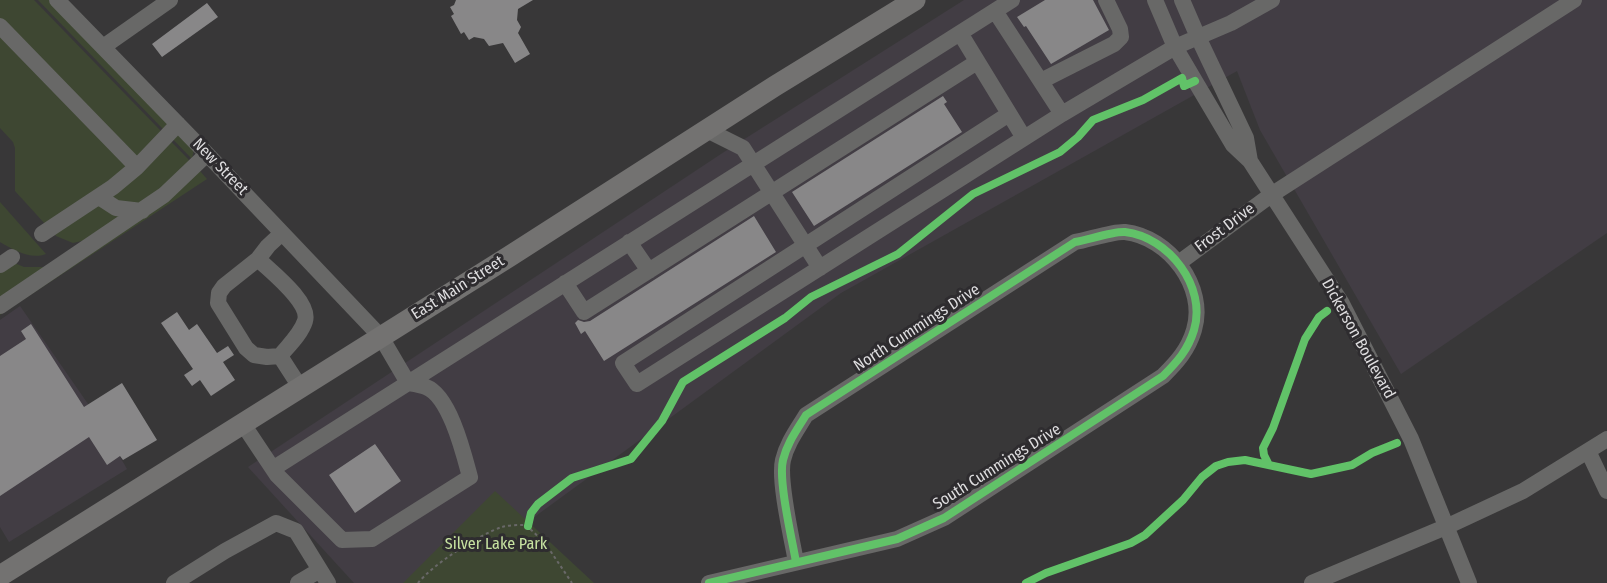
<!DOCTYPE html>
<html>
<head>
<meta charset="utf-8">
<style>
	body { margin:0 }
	canvas { display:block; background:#383738 }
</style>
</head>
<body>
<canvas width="1607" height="583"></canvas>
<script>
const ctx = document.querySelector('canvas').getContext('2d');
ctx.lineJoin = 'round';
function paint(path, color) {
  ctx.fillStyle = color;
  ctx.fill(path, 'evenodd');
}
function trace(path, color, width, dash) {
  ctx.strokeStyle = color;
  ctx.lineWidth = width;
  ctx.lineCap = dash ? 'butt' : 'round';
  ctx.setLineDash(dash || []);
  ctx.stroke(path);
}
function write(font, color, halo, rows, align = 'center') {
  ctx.font = font + ' "Fira Sans Condensed",sans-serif';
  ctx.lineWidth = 6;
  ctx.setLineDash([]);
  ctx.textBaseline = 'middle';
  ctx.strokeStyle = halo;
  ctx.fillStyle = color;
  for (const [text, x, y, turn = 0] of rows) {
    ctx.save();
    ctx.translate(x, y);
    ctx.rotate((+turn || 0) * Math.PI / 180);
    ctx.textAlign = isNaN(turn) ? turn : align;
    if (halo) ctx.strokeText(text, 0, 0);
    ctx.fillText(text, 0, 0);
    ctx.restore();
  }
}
const built = new Path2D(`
	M 964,0 L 1607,0 L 1607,233 L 1401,374 L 1260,130 L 1237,71 L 841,293 L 444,583 L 354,583 L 248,467 L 724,152 Z
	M 20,306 L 95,414 L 127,469 L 9,542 L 0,527 L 0,320 Z`);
const green = new Path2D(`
	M 0,0 L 34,0 L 190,161 L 159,190 L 86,240 L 73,243 L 56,236 L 15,191 L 15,148 L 13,142 L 0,128 Z
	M 38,0 L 49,0 L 194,149 L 192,159 Z
	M 199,170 L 207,179 L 0,315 L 0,257 L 24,267 L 55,267 Z
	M 0,202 L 46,254 C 30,260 14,250 0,242 Z
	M 495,491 L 594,583 L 403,583 Z`);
const building = new Path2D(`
	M 456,0 L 533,0 L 518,9 L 517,20 L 521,27 L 518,33 L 530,54 L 515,63 L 503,43 L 489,46 L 484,39 L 474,37 L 469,40 L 464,32 L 461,34 L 451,16 L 454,14 L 450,7 L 454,5 Z
	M 1045,0 L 1093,0 L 1109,30 L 1051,64 L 1026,26 L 1024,27 L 1017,17 Z
	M 207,3 L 218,17 L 162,57 L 152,44 Z
	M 943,96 L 947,102 L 944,104 L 962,132 L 814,226 L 792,192 Z
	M 754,216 L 776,252 L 604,361 L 585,331 L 581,334 L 575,323 L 578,320 L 584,322 L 590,321 Z
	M 177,312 L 189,330 L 197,324 L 217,353 L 228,346 L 234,355 L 223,362 L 235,380 L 211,396 L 200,380 L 192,386 L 184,375 L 193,369 L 161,323 Z
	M 31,324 L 84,407 L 122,383 L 157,440 L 123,460 L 120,456 L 107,465 L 89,437 L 0,496 L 0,356 L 26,339 L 21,331 Z
	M 375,444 L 401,481 L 355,513 L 329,475 Z`);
const path = new Path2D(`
	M 418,583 C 432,565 480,534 502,527 C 509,525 518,525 526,525 L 545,543 L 572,583`);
const minor = new Path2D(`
	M 57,0 L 207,154 L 381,337 L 408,383 C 414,384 421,385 426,387 C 450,396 464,455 470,477 L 372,539 L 342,540 L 277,475 L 243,424
	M 1155,0 L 1175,47 L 1195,81 L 1233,145 L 1250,161 L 1341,302 L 1411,439 L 1469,583
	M 1182,0 L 1198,37 L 1246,138 L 1250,161
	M 995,11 L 1062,114
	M 0,26 L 137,167
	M 960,33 L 1024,138
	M 103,47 L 170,0
	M 1041,81 L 1114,44 L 1121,37 L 1120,29 L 1106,0
	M 1009,114 L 623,363 L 637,384 L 1062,114 L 1175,47 L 1231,23 L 1272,0
	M 707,130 L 743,148 L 820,268
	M 99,197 L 116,208 L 142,211
	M 42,234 L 113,187 L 137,167 L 178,124
	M 629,242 L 649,271
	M 258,259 C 270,271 311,302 305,321 C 301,334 288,346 280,356 L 267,357 L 254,355 L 246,348 L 218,303 L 219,293 L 224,286 L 258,259 L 268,246 L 282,233
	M 1180,262 L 1271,195 L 1574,0
	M 0,265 L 12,257
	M 565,283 L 584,312 L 977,62
	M 0,306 L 164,195 L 207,154
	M 280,356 L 300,387
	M 1588,451 L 1607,491
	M 274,468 L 1012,0
	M 174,583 L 225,551 L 276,523 L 296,531 L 328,583
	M 298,583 L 320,570
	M 709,583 L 897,539 L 944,518 L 1163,376 C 1177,362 1188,350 1194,330 C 1207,287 1169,237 1125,232 C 1113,231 1088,240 1075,242 L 806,415 C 797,430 787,443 783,460 C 778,480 792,539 796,562
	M 1312,583 L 1448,526 L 1523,491 L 1607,439`);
const major = new Path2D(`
	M 0,576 L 510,256 L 775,86 L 915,0`);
const cycleway = new Path2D(`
	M 1269,465 L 1264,455 L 1263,448 L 1273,428 L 1305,339 L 1319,317 L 1327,311
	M 528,526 L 531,513 L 538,504 L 572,478 L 631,459 L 662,421 L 683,382 L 785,318 L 811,297 L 898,254 L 973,194 L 1060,152 L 1078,137 L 1093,120 L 1143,100 L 1182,78 L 1184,86 L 1195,81
	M 709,583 L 897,539 L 944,518 L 1163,376 C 1177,362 1188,350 1194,330 C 1207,287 1169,237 1125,232 C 1113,231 1088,240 1075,242 L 806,415 C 797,430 787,443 783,460 C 778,480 792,539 796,562
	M 1026,583 L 1046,573 L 1131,543 L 1145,535 L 1183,500 L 1202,477 L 1216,466 L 1228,462 L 1245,460 L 1311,474 L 1352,465 L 1372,453 L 1397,443`);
const streetNames = [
	["New Street",220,167,46],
	["Frost Drive",1225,228,-37],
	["East Main Street",458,288,-32],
	["North Cummings Drive",917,328,-33],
	["Dickerson Boulevard",1358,339,61],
	["South Cummings Drive",997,467,-32]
];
const parkNames = [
	["Silver Lake Park",496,545]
];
paint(built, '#423d44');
paint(green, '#3e4732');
paint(building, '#888788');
trace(path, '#696868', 2, [3, 3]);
trace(minor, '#686867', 16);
trace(major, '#737271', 21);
trace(cycleway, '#61c268', 8);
write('16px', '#dedddf', '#2e2c2f', streetNames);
write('16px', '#c7e3a1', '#2e2c2f', parkNames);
</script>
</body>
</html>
